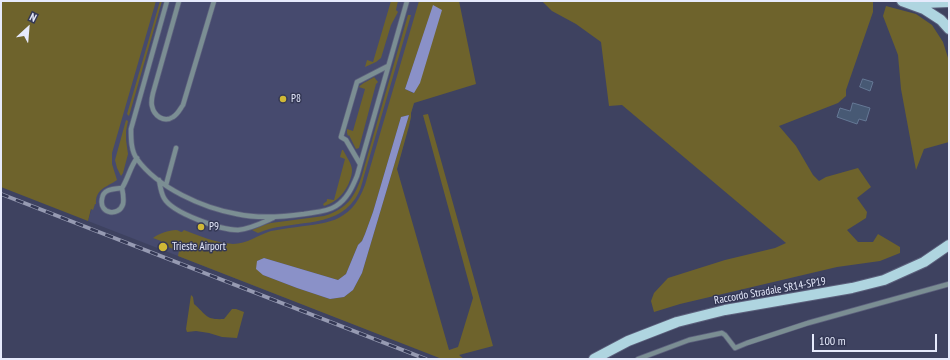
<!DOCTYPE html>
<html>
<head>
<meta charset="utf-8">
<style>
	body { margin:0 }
	#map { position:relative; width:950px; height:360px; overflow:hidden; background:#3e4260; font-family:"PT Sans Narrow",sans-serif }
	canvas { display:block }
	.frame { position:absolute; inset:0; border:2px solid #e6eafc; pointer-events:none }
	.north { position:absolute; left:8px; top:8px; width:40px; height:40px; -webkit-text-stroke:3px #343855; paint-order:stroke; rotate:26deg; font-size:11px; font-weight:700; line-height:16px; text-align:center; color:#e6eafc }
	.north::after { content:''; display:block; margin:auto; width:14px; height:18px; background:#e6eafc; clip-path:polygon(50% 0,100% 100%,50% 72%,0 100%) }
	.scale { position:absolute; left:812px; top:334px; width:125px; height:18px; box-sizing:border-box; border:2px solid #e6eafc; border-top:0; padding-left:5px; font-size:12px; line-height:14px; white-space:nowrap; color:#e6eafc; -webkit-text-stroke:3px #343855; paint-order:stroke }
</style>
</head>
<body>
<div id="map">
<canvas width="950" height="360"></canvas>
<div class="frame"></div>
<div class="north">N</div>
<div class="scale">100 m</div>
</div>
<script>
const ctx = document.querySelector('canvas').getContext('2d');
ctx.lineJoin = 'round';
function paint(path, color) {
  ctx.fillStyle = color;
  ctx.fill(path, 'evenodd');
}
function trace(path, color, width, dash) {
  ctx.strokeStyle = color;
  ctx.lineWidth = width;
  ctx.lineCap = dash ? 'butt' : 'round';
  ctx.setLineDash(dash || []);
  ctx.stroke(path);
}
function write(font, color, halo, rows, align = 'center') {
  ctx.font = font + ' "PT Sans Narrow",sans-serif';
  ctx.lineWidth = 3;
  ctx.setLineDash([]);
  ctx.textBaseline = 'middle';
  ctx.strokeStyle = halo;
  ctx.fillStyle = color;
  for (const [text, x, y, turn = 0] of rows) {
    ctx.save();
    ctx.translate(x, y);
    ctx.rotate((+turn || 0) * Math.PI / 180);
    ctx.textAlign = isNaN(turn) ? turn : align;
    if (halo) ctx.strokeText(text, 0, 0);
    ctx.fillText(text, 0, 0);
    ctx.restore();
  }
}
const built = new Path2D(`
	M 151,1 L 445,1 L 411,113 L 411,117 L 397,169 L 389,338 L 88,221 Z`);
const green = new Path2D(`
	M 1,1 L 156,1 L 112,153 L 112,164 L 117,180 C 107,187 95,189 96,204 L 95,204 L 93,210 L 91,209 L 88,221 L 1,187 Z
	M 160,1 L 162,1 L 129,116 L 127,114 Z
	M 391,1 L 398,1 L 396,10 L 398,12 L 391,25 L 381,58 L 376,62 L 365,67 L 367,60 L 373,62 Z
	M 419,1 L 459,1 L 476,84 L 414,103 L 411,113 L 411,117 L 409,126 L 397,169 L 449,350 L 458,347 L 473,298 L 423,115 L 428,114 L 493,346 L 459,355 L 464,359 L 442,359 L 178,256 L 179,251 L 160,244 L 161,241 L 153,238 C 158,234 169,230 176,230 C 178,230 180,232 182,232 L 184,230 C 199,236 217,243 233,244 C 247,244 258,235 271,231 C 277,230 283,229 289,228 C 325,223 350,225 365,185 ZM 433,6 L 414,93 L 413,93 L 405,89 ZM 409,115 L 362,273 L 353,290 L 344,297 L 330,299 L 297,288 L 263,275 L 257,261 L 264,258 L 338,280 L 346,274 L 358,245 L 362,241 L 365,234 L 373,212 L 401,117 Z
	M 542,1 L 873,2 L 873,12 L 846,90 L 846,96 L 838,103 L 779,126 L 796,146 L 813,175 L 819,181 L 826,177 L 858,168 L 871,187 L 857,198 L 867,212 L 866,218 L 847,230 L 858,242 L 873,242 L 878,234 L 900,247 L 900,253 L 880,261 L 837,267 L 680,304 L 654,312 L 651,301 L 654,293 L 668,278 L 725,260 L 775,248 L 786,243 L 622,105 L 609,106 L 601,42 L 576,24 L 552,11 Z
	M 886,6 L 916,14 L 932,25 L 943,42 L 949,61 L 949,142 L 924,149 L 916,170 L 901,89 L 898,55 L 883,16 Z
	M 408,15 L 411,15 L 364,176 C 362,184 360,192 355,199 C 334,230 289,219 258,233 L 252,230 L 264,225 L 271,223 L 324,216 C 347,209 355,197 362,175 Z
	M 374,77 L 378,82 L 376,84 L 359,148 L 356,149 L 349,135 L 348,136 L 347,133 L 347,129 L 353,131 L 365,89 L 359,87 C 362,83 370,80 374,77 Z
	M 126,120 L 128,121 L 126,131 L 126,140 L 128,154 L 123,173 L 121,176 L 117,168 L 115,160 Z
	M 342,150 L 343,150 C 346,156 352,164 352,170 C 352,174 351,177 350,180 C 346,192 337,202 324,206 L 323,204 L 327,201 L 327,199 L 334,200 L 345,159 L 340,157 Z
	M 191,295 L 193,297 L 194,304 C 207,315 205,320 224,319 L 232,309 L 236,309 L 244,312 L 237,338 L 222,337 L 209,333 L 196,331 L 187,332 L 186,329 Z`);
const water = new Path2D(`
	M 433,5 L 442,10 L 420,83 L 414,93 L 405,89 Z
	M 409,115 L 362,273 L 353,290 L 344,297 L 330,299 L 297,288 L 263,275 L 256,269 L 257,261 L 264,258 L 338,280 L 346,274 L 358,245 L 362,241 L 365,234 L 373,212 L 401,117 Z`);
const building = new Path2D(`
	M 863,79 L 873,82 L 870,91 L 860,87 Z
	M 853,103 L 870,108 L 866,121 L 859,119 L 857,124 L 837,117 L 840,108 L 850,111 Z`);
const lane = new Path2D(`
	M 167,1 L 131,129 C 131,139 131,151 137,159 C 158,188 203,208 237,214 C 259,219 282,217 304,214 C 315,212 327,212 336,206 C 347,199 352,188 357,176 L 407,1
	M 179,1 L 153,93 C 152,97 151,102 152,106 C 154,116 164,123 173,117 C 178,114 180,109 183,105 L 214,1
	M 360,164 L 346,140 L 341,137 L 357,82 L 388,66
	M 159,180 C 160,185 161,193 164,198 C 172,213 221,230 238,230 C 250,229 262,223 273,218
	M 166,185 L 176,148
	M 122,188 C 123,193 124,199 123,204 C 119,217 99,214 102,199 C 103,189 113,189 122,188 C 128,179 130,167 137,158
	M 638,359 L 689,340 L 722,333 L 725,335 L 735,348 L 747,343 L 808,323 L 949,284`);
const primary = new Path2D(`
	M 902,1 L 924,9 L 941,20 L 949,29
	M 915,2 L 923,3 L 949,2
	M 594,359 L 628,341 L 677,322 L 725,310 L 852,288 L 884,280 L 924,262 L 949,245`);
const rail = new Path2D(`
	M 1,194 L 426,359`);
const markers = [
	[283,99,4,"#d0b836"],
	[201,227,4,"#d0b836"],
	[163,247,5,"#d0b836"]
];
const poiNames = [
	["P8",291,99],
	["P9",209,227],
	["Trieste Airport",172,247]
];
const streetNames = [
	["Raccordo Stradale SR14-SP19",770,291,-10]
];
paint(built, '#464a6e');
paint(green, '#6e632c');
paint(water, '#8a91c8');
paint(building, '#475974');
trace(building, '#657895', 1);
trace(lane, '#5c607c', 6);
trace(primary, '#5c607c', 12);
trace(lane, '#7b8e93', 4.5);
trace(primary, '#afd5e0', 10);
trace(rail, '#969ab2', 4);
trace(rail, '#343855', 2.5, [8]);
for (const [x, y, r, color] of markers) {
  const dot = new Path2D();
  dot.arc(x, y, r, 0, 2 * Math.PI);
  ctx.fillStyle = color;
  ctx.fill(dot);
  trace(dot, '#343855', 1.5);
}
write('11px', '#e6eafc', '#343855', poiNames, 'left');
write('11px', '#e6eafc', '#343855', streetNames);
</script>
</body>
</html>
